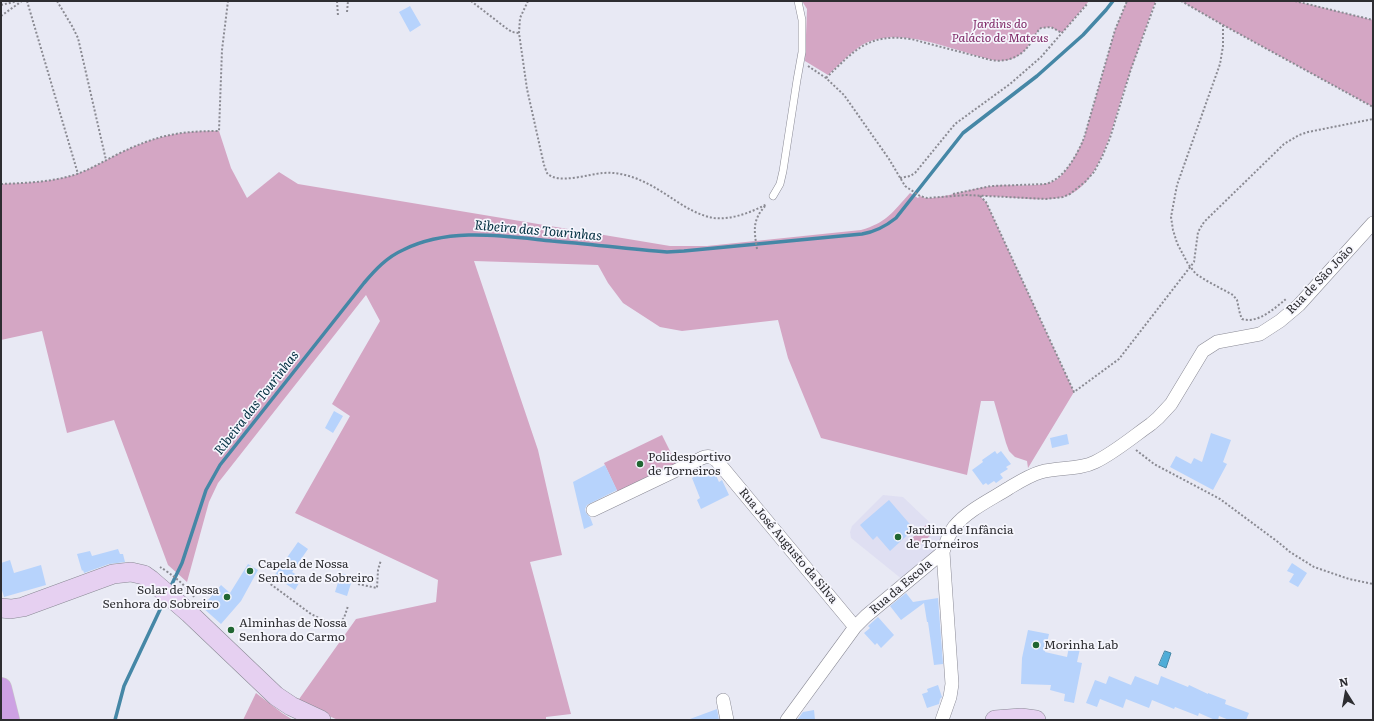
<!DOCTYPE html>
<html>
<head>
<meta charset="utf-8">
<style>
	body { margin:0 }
	#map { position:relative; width:1374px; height:721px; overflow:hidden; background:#e8e9f4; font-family:Literata,serif }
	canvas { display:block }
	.frame { position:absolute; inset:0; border:2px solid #2d2d31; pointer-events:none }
	.north { position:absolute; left:1326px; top:673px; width:40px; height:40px; -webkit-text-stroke:3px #f6f6fd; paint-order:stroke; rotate:349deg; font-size:11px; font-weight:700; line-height:16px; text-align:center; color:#2d2d31 }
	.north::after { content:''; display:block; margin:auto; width:14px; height:18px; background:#2d2d31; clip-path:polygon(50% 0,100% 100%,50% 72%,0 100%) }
</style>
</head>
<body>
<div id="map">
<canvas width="1374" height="721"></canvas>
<div class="frame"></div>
<div class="north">N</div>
</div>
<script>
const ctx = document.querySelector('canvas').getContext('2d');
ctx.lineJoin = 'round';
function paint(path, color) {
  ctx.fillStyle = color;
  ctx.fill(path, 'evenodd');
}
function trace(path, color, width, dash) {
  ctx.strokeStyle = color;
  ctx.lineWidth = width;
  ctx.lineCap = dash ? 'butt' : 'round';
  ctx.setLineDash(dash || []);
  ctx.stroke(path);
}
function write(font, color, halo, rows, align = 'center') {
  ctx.font = font + ' Literata,serif';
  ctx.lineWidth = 3.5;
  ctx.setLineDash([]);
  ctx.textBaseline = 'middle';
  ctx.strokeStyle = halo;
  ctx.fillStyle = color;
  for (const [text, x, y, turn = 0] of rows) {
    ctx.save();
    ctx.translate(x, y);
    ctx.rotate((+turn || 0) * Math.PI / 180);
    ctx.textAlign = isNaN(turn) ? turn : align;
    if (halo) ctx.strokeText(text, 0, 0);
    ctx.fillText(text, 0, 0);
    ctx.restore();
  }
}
const built = new Path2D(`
	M 883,495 L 903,497 L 945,537 L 940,549 L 903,580 L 851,538 L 850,532 L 852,526 Z`);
const green = new Path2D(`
	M 802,1 L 1089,1 L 1062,33 L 1051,27 L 1041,28 C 1031,37 1030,50 1016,57 C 1003,64 991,60 978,56 C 944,47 896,26 862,45 C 850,53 839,65 828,75 L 805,61 L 807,9 Z
	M 1127,1 L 1156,1 C 1151,10 1149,20 1145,30 C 1138,51 1130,72 1123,93 C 1113,124 1100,188 1063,197 C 1038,203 1006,195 980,196 L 986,202 L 1074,392 L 1028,468 L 1027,461 L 1015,457 L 1009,451 L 1006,443 L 994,401 L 981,401 L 967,475 L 821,438 L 788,358 L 778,320 L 682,331 L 660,327 L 623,303 L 608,283 L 598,265 L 474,261 L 538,450 L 562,555 L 530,562 L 571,714 L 546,717 L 546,720 L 338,720 L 297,702 L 356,619 L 436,602 L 438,580 L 295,513 L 350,416 L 332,404 L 380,321 L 366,295 L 218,483 L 209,502 L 187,582 L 168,565 L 114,420 L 67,433 L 42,331 L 1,340 L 1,184 C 26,183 53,182 77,174 C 91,169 104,161 118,154 C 155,136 178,131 219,131 L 231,168 L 247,198 L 279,172 L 298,184 L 670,246 L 707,246 L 861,230 C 886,223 893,212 910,193 L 918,198 L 920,196 L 925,198 L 933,198 C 953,195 973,188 993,186 C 1010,184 1041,188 1054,181 C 1067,174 1078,151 1084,138 L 1115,30 Z
	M 1181,1 L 1295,1 L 1373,20 L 1373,107 L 1223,25 Z
	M 662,435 L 677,465 L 618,493 L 604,463 Z
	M 926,525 L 933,533 L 918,547 L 911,539 Z
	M 256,693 L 282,713 L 293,720 L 243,720 Z`);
const water = new Path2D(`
	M 1165,651 L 1171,653 L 1166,668 L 1159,665 Z`);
const stream = new Path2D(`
	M 170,588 L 182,563 L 206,490 L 220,465 L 364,283 C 375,270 387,257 403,250 C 449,227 503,236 552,241 C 590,244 628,249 667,252 L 684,251 L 862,234 C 875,232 886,226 896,218 L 963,133 L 1037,76 L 1083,35 L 1106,10 L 1113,1
	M 115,720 L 124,686 L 165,599`);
const building = new Path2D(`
	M 410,6 L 421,25 L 410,32 L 399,12 Z
	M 334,411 L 343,416 L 333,433 L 325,428 Z
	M 1211,433 L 1231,440 L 1223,462 L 1227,464 L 1213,490 L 1170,467 L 1176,456 L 1191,464 L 1194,458 L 1202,462 Z
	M 1067,434 L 1069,444 L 1052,448 L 1050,438 Z
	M 995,451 L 997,454 L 1001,451 L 1011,464 L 1006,467 L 1008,469 L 1000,474 L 1003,478 L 996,483 L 994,481 L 988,485 L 986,483 L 983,485 L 972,470 L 983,462 L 982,460 Z
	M 605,465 L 617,490 L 587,505 L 585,509 L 586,513 L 590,517 L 593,525 L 584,529 L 573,482 Z
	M 712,467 L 719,482 L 722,480 L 729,495 L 701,509 L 697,500 L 700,498 L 692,478 Z
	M 889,500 L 914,529 L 890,551 L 877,536 L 873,540 L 860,525 Z
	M 298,542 L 308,549 L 292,572 L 302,578 L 295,590 L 274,576 Z
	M 118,549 L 120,554 L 123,554 L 125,562 L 109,564 L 84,573 L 83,570 L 82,571 L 77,554 L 90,551 L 92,556 Z
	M 10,560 L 14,573 L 41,565 L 46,585 L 4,597 L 1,587 L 1,563 Z
	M 1292,563 L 1307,573 L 1298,587 L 1289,582 L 1294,574 L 1287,571 Z
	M 248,564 L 258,570 L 241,601 L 221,624 L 202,607 L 221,585 L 230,593 Z
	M 341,573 L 353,577 L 347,596 L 335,592 Z
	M 906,593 L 913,602 L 938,598 L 943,664 L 934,665 L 928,622 L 927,622 L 924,603 L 901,620 L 890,606 Z
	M 878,617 L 894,635 L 881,648 L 877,643 L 875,645 L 864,633 L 870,628 L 868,626 Z
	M 1028,630 L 1049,634 L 1045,652 L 1067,657 L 1070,642 L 1081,644 L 1077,662 L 1082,663 L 1074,703 L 1064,701 L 1065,694 L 1050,690 L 1051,685 L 1021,684 L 1022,658 Z
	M 1109,676 L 1131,685 L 1135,676 L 1158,685 L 1161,676 L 1188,687 L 1189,685 L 1208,694 L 1208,693 L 1226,700 L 1225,704 L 1249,713 L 1246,720 L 1229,720 L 1219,716 L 1218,720 L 1215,720 L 1199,713 L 1198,716 L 1175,707 L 1174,709 L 1152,700 L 1149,708 L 1126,699 L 1123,708 L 1100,699 L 1097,707 L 1086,703 L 1095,680 L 1106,684 Z
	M 938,685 L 942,697 L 940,699 L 939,704 L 927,708 L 922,694 L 928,692 L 927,689 Z
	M 717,709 L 719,720 L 690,720 L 690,719 Z
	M 814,710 L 815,720 L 797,720 L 803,712 Z`);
const path = new Path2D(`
	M 27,1 L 78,174
	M 57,1 L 72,26 L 78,38 L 106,160
	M 337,1 L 338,16
	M 471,1 L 506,28 L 512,32 L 519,33
	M 528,1 L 520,18 L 519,33 L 527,89 L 544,165 C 545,167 546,171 547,173 C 557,185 589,174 603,173 C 629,171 652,185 673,199 C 685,207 700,216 714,218 C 732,220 752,212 767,204
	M 1181,1 L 1223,25 L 1373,107
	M 1295,1 L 1373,20
	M 1,5 L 18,1
	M 347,12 L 348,1
	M 1,16 L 22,1
	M 1223,25 L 1223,46 L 1220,64 L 1177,185 L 1171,217 L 1173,230 L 1177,243 L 1188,264 L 1196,274 L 1207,281 L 1233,295 L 1237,300 L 1240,314 L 1242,319 C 1258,324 1275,308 1286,299
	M 808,66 L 826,78 L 844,95 L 889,159 L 905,186 L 920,196 L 927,198 L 967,195 L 1046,199 L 1063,197 L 1070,194 L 1085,182 L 1094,172 L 1102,157 L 1110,138 L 1131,69 L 1156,1
	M 826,78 C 855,50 868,33 911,39 L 991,60 C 1008,63 1023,56 1032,41 C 1035,36 1037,31 1041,28 L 1051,27 L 1062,33
	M 900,178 L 910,176 L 915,173 L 955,124 L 1010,84 L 1025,71 L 1041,57 L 1088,3
	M 1,184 C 26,183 53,182 77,174 C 91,169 104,161 118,154 C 155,136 177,131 219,131 L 222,50 L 228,1
	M 953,194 L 991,186 L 1046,184 C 1065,178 1077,155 1084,138 L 1115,30 L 1127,1
	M 980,196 L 986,202 L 1074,392 L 1119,359 L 1194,262 L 1198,232 L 1204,222 L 1284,144 L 1299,135 L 1308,132 L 1373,119
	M 757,249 C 754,230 752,220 766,205
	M 1136,450 L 1154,464 L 1220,499 L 1278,542 L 1290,552 L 1314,567 L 1349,579 L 1373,584
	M 160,567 C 170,573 188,587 194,597
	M 261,577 L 311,614 L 327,622 L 341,621 L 344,618 L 348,606
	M 358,584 L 377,588 L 378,570 L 381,560`);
const lane = new Path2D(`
	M 773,196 L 780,184 L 783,171 L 797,80 L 802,52 L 802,20 L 798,1`);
const street = new Path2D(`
	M 593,510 L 702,458 C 709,455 712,457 717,461 L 855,627
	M 943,552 C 946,543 948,535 954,527 C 968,510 990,500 1009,488 C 1019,482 1030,475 1041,472 C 1059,467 1079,470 1095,462 C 1114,453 1134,436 1151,424 L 1158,418 L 1171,404 L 1203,351 L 1217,342 L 1260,334 L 1280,321 L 1299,305 L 1373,223
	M 723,700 L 727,720
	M 787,720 L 855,627 L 866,616 L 943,552 L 952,684 L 950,697 L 942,720`);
const secondary = new Path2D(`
	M 1,608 L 11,609 L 23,607 L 113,574 L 131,572 L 144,575 L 151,580 L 189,613 L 276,696 L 291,706 L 321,720
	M 995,720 L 1021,718 L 1036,720`);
const primary = new Path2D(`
	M 1,688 L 9,720`);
const markers = [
	[640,464,4,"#206632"],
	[898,537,4,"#206632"],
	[250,571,4,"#206632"],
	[227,597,4,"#206632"],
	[231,630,4,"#206632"],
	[1036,645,4,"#206632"]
];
const parkNames = [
	["Jardins do",1000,24],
	["Palácio de Mateus",1000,38]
];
const streetNames = [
	["Rua de São João",1320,280,-46],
	["Rua José Augusto da Silva",788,546,50],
	["Rua da Escola",901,587,-40]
];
const poiNames = [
	["Polidesportivo",648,457],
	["de Torneiros",648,471],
	["Jardim de Infância",906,530],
	["de Torneiros",906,544],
	["Capela de Nossa",258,564],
	["Senhora de Sobreiro",258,578],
	["Solar de Nossa",219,590,"right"],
	["Senhora do Sobreiro",219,604,"right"],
	["Alminhas de Nossa",239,623],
	["Senhora do Carmo",239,637],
	["Morinha Lab",1044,645]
];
const waterNames = [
	["Ribeira das Tourinhas",538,231,5],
	["Ribeira das Tourinhas",257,403,-52]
];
paint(built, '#dfdff2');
paint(green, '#d4a6c4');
paint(water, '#4fadd8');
trace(water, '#4587a6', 1);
trace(stream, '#4587a6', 3.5);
paint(building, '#b7d3fc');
trace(lane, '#898994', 8);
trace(street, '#898994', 14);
trace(secondary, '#898994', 20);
trace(primary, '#c8c8c9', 22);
trace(path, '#8a8a92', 2, [2, 2]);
trace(lane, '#fff', 7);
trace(street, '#fff', 13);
trace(secondary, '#e6d0f1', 19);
trace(primary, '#cda1e3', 21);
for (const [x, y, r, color] of markers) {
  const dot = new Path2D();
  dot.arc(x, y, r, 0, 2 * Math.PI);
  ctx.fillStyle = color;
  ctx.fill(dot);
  trace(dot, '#f6f6fd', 1.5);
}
write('italic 12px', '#812c69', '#f6f6fd', parkNames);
write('12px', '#2d2d31', '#f6f6fd', streetNames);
write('12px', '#2d2d31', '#f6f6fd', poiNames, 'left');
write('italic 13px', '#012d3f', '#f6f6fd', waterNames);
</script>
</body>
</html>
